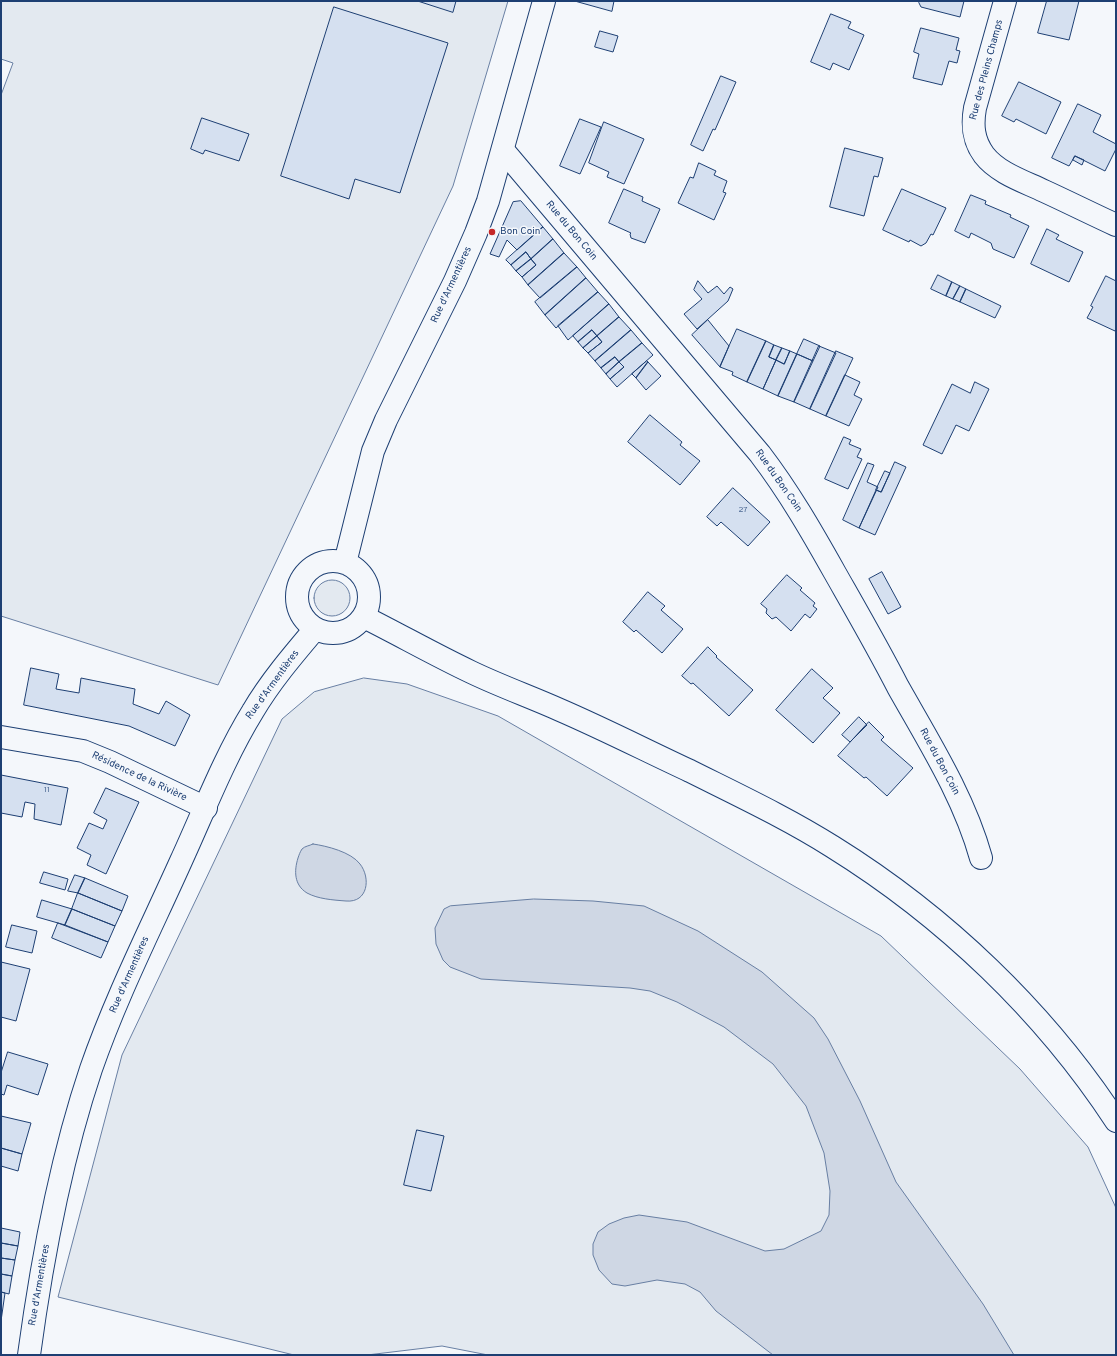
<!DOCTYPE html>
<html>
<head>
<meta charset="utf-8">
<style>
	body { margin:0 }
	#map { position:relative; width:1117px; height:1356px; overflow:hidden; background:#f4f7fb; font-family:Overpass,sans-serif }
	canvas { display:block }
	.frame { position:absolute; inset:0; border:2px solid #1d3f73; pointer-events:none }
</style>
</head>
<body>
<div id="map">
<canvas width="1117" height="1356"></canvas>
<div class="frame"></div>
</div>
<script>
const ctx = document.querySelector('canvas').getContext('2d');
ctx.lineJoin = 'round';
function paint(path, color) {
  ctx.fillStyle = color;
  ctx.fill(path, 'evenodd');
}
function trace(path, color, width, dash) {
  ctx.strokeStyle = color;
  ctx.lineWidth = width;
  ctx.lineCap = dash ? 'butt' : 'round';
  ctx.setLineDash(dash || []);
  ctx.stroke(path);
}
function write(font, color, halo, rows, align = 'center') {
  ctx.font = font + ' Overpass,sans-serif';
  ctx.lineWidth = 3;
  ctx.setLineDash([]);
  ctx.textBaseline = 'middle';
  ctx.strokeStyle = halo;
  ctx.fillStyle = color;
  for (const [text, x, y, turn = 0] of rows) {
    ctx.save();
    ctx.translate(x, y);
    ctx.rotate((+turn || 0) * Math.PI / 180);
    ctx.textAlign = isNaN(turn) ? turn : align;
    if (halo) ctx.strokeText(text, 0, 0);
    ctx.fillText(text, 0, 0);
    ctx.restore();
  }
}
const green = new Path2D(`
	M 1,1 L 508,1 L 453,186 L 218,685 L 1,616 L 1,95 L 13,63 L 1,59 Z
	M314 598a18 18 0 1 1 36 0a18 18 0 1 1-36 0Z
	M 364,678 L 407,684 L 498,716 L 881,936 L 1020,1069 L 1088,1147 L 1116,1208 L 1116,1355 L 488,1355 L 442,1346 L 367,1355 L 294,1355 L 58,1297 L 122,1055 L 282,719 L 314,692 Z`);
const water = new Path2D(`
	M 313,844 C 327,846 351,852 360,864 C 371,878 368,903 346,901 C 333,900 318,899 307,893 C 294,885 294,871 298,858 C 299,855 300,852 302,849 C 305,846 309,846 313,844 Z
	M 534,899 L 593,901 L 644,906 L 698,931 L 762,972 L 814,1018 L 828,1039 L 860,1101 L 896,1182 L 983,1304 L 1014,1355 L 773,1355 L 716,1311 L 700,1292 L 685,1284 L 657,1280 L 625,1286 L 612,1284 L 599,1270 L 593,1255 L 593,1244 L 598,1232 L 609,1224 L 624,1218 L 639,1215 L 687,1222 L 765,1251 L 784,1249 L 821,1231 L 829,1215 L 830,1191 L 824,1153 L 806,1106 L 773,1064 L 724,1027 L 677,1002 L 650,991 L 630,988 L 481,979 L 450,967 L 443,960 L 436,944 L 435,928 L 444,909 L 450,906 Z`);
const building = new Path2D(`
	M 418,1 L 456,1 L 453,12 Z
	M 575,1 L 614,1 L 612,11 Z
	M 919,1 L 964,1 L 960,17 L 921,7 L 919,3 Z
	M 1047,1 L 1079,1 L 1069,40 L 1038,33 Z
	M 334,7 L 448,43 L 400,193 L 355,179 L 349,199 L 281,176 Z
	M 831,14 L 851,22 L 848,28 L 864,35 L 849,70 L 833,63 L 830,70 L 811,62 Z
	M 921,28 L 959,38 L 956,50 L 960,51 L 957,63 L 949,61 L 942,85 L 913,78 L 919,54 L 914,52 Z
	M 600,31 L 618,36 L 613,52 L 595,47 Z
	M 721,76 L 736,82 L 715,130 L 713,129 L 703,151 L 691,145 Z
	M 1019,82 L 1061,102 L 1046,134 L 1016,119 L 1014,122 L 1002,116 Z
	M 1078,104 L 1101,115 L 1093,132 L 1116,144 L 1116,149 L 1105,171 L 1075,156 L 1069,166 L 1052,158 Z
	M 202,118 L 249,134 L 239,161 L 205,150 L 203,154 L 191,149 Z
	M 580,119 L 601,127 L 580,174 L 560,166 Z
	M 604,122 L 644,139 L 624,184 L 607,177 L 609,172 L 589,163 Z
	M 845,148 L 883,158 L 878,177 L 874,176 L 864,216 L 830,207 Z
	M 1075,156 L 1084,160 L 1082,165 L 1073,160 Z
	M 699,163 L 716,171 L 714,175 L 727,181 L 723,192 L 726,193 L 714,220 L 678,203 L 690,177 L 693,178 Z
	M 624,189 L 643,197 L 642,201 L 660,209 L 645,243 L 631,238 L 630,234 L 631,233 L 609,223 Z
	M 902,189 L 946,208 L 933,235 L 931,234 L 926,243 L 921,246 L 910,240 L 909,242 L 883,230 Z
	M 971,195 L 986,201 L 985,204 L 1011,215 L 1010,217 L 1029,226 L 1014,258 L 993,249 L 991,243 L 971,233 L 969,238 L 955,231 Z
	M 521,201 L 543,227 L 517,250 L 507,240 L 499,257 L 490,254 L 513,202 Z
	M 543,227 L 553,239 L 531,259 L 526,252 L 511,265 L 506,260 Z
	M 1047,229 L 1059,235 L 1056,239 L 1083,252 L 1069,282 L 1031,264 Z
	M 553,239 L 564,253 L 528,285 L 522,277 L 536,265 L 531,259 Z
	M 526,252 L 531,259 L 516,271 L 511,265 Z
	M 564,253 L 577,267 L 540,298 L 528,285 Z
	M 531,259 L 536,265 L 522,277 L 516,271 Z
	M 577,267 L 586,278 L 545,315 L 535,302 Z
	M 938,275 L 952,282 L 946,296 L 931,289 Z
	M 1106,276 L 1116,281 L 1116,328 L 1115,331 L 1087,318 L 1093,307 L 1091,306 Z
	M 586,278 L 598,292 L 556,328 L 545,315 Z
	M 698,281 L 708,293 L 717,286 L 724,294 L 730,287 L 733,289 L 728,301 L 697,329 L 684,314 L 702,299 L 694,290 Z
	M 952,282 L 960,286 L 953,299 L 946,296 Z
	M 960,286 L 966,289 L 960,302 L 953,299 Z
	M 966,289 L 1001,306 L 995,318 L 960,302 Z
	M 598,292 L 609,304 L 568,340 L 558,326 Z
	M 609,304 L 619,317 L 597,336 L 592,330 L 578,342 L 573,336 Z
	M 619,317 L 631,330 L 595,361 L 588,353 L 602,342 L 597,336 Z
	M 708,320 L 729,346 L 720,367 L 692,335 Z
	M 737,329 L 766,341 L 747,382 L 732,375 L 733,372 L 720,367 Z
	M 592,330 L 597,336 L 583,348 L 578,342 Z
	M 631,330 L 642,343 L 619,362 L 615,357 L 601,368 L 595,361 Z
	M 597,336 L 602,342 L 588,353 L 583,348 Z
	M 804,339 L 820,346 L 813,361 L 797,354 Z
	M 766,341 L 774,345 L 769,357 L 776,360 L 763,389 L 747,382 Z
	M 642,343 L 653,355 L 617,387 L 610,379 L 624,367 L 619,362 Z
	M 774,345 L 782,348 L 776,360 L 769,357 Z
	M 819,346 L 836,353 L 810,409 L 794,402 Z
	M 782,348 L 790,351 L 784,364 L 776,360 Z
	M 790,351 L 797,354 L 778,396 L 763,389 L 776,360 L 784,364 Z
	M 836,351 L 853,358 L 826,416 L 810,409 Z
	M 797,354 L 813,361 L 794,402 L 778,396 Z
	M 615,357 L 619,362 L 606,374 L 601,368 Z
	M 647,361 L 648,362 L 636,378 L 632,374 Z
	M 619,362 L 624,367 L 610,379 L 606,374 Z
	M 648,362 L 661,376 L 646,390 L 636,378 Z
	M 845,375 L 860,382 L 854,395 L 862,399 L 849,426 L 826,416 Z
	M 975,382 L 989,389 L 969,431 L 956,425 L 942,454 L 923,445 L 952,384 L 970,393 Z
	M 650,415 L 682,442 L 680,445 L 700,461 L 680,485 L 628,442 Z
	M 844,437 L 851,440 L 849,444 L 861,449 L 857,457 L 862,459 L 848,489 L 825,479 Z
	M 895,462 L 906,467 L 875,535 L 859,528 L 876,490 L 881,492 Z
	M 868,463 L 874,465 L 867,482 L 878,487 L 859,528 L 843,520 Z
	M 885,471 L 890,473 L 881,492 L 876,490 Z
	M 733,488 L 770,522 L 748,546 L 721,522 L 717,526 L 707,517 Z
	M 882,572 L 901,607 L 888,614 L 869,579 Z
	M 787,575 L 802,588 L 800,590 L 815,603 L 813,606 L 817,609 L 810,618 L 805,614 L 791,631 L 776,617 L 772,619 L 766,613 L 767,609 L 761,604 Z
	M 648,592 L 665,606 L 661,610 L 683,629 L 662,653 L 636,630 L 634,632 L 623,622 Z
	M 708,647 L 717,656 L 716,657 L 753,690 L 729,716 L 693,683 L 691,684 L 682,676 Z
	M 31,668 L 59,674 L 56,689 L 79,693 L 81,678 L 135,689 L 133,704 L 159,714 L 166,701 L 190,715 L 175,746 L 129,726 L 24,705 Z
	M 812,669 L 833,688 L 823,698 L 840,713 L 813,743 L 776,710 Z
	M 859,717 L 867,725 L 850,742 L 842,735 Z
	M 869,722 L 884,737 L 881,740 L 913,768 L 887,796 L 866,777 L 864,778 L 838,756 Z
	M 1,775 L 68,788 L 61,825 L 34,819 L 35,804 L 25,802 L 22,817 L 1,813 Z
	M 106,788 L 139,802 L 106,874 L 87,865 L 91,855 L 77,848 L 89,823 L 103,829 L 107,820 L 94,813 Z
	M 44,872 L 68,879 L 65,890 L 40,883 Z
	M 75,875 L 85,878 L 78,893 L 68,891 Z
	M 85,878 L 128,896 L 122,911 L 78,893 Z
	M 78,893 L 122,911 L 115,926 L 72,909 Z
	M 42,900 L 72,909 L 65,925 L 37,917 Z
	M 72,909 L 115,926 L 108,942 L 65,925 Z
	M 58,923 L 108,942 L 101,958 L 52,938 Z
	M 12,925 L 37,931 L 32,953 L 6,947 Z
	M 1,962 L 30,969 L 16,1021 L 1,1017 Z
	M 8,1052 L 48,1064 L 38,1095 L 7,1085 L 4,1095 L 1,1094 L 1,1073 Z
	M 1,1116 L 31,1123 L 22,1154 L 1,1148 Z
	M 417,1130 L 444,1136 L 431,1191 L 404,1185 Z
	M 1,1148 L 22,1154 L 18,1171 L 1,1166 Z
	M 1,1228 L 20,1232 L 18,1246 L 1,1243 Z
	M 1,1243 L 18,1246 L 15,1260 L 1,1258 Z
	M 1,1258 L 15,1260 L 12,1276 L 1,1274 Z
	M 1,1274 L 12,1276 L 9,1294 L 1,1292 Z
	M 1,1292 L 5,1293 L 1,1321 Z`);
const street = new Path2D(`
	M 1005,1 L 975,108 C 972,125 973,140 984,155 C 998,173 1023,181 1044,191 C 1068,202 1092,214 1116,225
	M 503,150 L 760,454 C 789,492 812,532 835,573 C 856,610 878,648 898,687 C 929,742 964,797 981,858
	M 1,737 L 83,751 L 110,762 L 206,808`);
const secondary = new Path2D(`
	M297 597a36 36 0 1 1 72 0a36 36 0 1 1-72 0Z
	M 345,563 L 373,451 L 386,420 L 455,281 L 476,233 L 488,201 L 544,1
	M 364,617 C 400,635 435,655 471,672 C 500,686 531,697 560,710 C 604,729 647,751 690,771 C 738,795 787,818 833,847 C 944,916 1044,1011 1116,1121
	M 29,1355 C 42,1259 60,1161 91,1069 C 116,997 150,930 181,861 C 204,811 224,758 253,711 C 270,682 293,655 315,629`);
const markers = [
	[492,232,4,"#c62828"]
];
const numberNames = [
	["27",743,510],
	["11",47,790]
];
const streetNames = [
	["Rue des Pleins Champs",987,70,-75],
	["Rue du Bon Coin",571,231,50],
	["Rue d'Armentières",452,285,-65],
	["Rue du Bon Coin",778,481,55],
	["Rue d'Armentières",273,685,-54],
	["Rue du Bon Coin",939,762,62],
	["Résidence de la Rivière",139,777,25],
	["Rue d'Armentières",130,975,-66],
	["Rue d'Armentières",40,1285,-80]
];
const poiNames = [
	["Bon Coin",500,232]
];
paint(green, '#e3e9f0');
trace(green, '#687fa3', 1);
paint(water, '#cfd7e4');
trace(water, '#687fa3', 1);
paint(building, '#d5e0f0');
trace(building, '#1d3f73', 1);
trace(street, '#1d3f73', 24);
trace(secondary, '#1d3f73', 24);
trace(street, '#f4f7fb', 22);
trace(secondary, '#f4f7fb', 22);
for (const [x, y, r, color] of markers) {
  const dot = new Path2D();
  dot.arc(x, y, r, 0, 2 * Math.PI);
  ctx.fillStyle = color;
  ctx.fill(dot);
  trace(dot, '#f4f7fb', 1.5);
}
write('8px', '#4b6792', null, numberNames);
write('10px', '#1d3f73', '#f4f7fb', streetNames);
write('10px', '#1d3f73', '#f4f7fb', poiNames, 'left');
</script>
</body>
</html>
